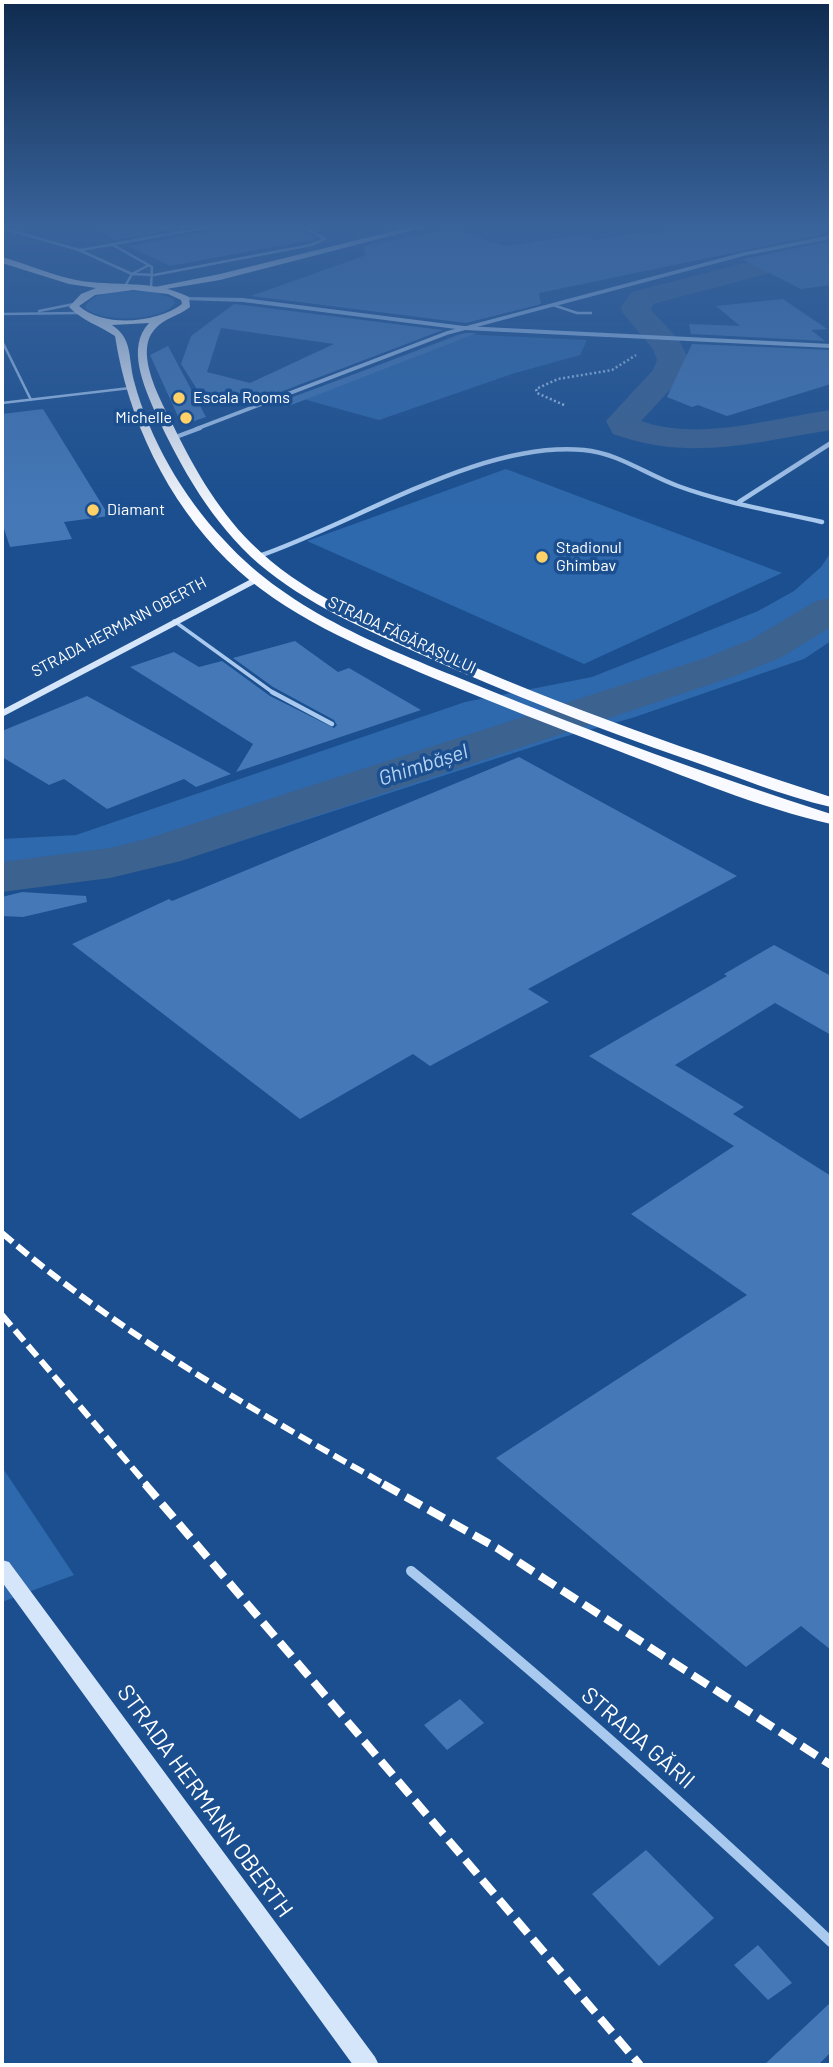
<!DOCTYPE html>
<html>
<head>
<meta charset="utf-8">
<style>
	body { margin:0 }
	#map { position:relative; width:833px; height:2067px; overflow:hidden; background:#1b4f8f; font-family:Barlow,sans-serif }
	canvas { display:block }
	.frame { position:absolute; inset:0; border:4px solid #fff; pointer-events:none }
</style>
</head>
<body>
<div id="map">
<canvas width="833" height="2067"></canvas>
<div class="frame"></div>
</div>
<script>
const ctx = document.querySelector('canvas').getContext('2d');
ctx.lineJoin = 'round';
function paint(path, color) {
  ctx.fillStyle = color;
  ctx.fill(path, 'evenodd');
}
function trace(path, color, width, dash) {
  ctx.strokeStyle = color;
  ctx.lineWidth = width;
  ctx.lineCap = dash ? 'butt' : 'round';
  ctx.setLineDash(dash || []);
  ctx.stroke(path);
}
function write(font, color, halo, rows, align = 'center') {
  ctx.font = font + ' Barlow,sans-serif';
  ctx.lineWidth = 7;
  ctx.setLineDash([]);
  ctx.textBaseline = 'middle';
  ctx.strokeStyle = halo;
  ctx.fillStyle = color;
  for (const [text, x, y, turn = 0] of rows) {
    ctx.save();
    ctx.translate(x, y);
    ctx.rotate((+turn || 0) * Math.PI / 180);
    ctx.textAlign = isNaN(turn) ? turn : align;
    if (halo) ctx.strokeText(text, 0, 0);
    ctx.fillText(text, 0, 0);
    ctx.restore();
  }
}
const green = new Path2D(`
	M 127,291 L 155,292 L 173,299 L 175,303 C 163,322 101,323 85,308 C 90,293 113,292 127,291 Z
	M 459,334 L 587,340 L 580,355 L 512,374 L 379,420 L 296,397 Z
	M 506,469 L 782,573 L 584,664 L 307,541 Z
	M 831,552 L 831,641 L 804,659 L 632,718 L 560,738 L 210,851 L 102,877 L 2,888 L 2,839 L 76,835 L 465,702 L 592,677 L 758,611 L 794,591 L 821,567 Z
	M 2,1467 L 74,1575 L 2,1602 Z`);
const river = new Path2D(`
	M 831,245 L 831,261 L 770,273 L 653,304 L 651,310 L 679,340 L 689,360 L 678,381 L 641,421 C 701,442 771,418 831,410 L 831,430 C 754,442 690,462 613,434 L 606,421 L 653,370 L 657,360 L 653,349 L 622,312 L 621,307 L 632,292 L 768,257 Z
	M 831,598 L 831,627 L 782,657 L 735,676 L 181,861 L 110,878 L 2,892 L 2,862 L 110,848 L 146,839 L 705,658 L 752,639 L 816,601 Z`);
const building = new Path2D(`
	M 88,225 L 196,225 L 116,240 Z
	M 224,225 L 296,225 L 316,239 L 170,266 L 128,246 L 221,229 Z
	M 721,225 L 804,225 L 824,234 L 539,293 L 541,304 L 466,323 L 251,296 L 366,255 L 363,246 L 453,229 L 504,246 L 583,235 L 594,240 L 644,232 L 651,234 Z
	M 831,241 L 831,285 L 801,289 L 742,259 Z
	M 783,299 L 827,329 L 811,330 L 825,341 L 691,334 L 689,324 L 740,326 L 716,306 Z
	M 234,304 L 243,305 L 443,330 L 254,402 L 207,405 L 181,364 L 191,336 ZM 221,328 L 334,344 L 250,383 L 207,372 Z
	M 465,333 L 477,333 L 286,407 L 274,404 Z
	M 692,344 L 831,350 L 831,384 L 727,416 L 698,405 L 692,407 L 667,397 Z
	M 168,346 L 206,417 L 182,425 L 150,355 Z
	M 43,409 L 109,516 L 64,522 L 72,539 L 10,547 L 2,523 L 2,414 Z
	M 295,641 L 338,672 L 349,668 L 421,710 L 236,772 L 253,744 L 130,667 L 174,652 L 199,667 L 222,661 L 270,696 L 334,728 L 337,725 L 334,720 L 273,687 L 233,658 Z
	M 87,696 L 231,774 L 196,787 L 184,779 L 107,809 L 64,779 L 49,785 L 2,757 L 2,731 Z
	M 519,757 L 737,876 L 528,989 L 549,1002 L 430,1066 L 413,1054 L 300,1119 L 72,944 L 169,899 L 172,901 Z
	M 22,892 L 86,896 L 87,902 L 23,917 L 2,916 L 2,897 Z
	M 774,945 L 831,976 L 831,1035 L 775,1003 L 675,1065 L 744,1107 L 733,1114 L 831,1176 L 831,1650 L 801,1626 L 746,1667 L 496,1458 L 747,1295 L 631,1214 L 734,1146 L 589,1056 L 727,976 L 724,974 Z
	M 460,1699 L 484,1723 L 447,1750 L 424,1725 Z
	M 646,1850 L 714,1918 L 659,1966 L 592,1894 Z
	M 758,1945 L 792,1983 L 768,2000 L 734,1965 Z
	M 831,2002 L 831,2052 L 818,2065 L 764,2065 Z`);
const path = new Path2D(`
	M 564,405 L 537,393 L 536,389 L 558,379 L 612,370 L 636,355`);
const serviceFar2 = new Path2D(`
	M 2,228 L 79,250 L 132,274 L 154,275 L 311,245 L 325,239 L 300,225
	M 113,245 L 152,267 L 151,288
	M 81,250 L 220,225
	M 124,288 L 132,274 L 149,265
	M 553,305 L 577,313 L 591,313
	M 39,311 L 74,304
	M 2,314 L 78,313
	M 2,341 L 31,400
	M 2,403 L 130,388`);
const serviceFar1 = new Path2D(`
	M 174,621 L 275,694`);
const service = new Path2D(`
	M 272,692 L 332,724`);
const minorFar2 = new Path2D(`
	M 196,429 L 447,333 L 744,254 L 831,237`);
const minorFar1 = new Path2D(`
	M 173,438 L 200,428
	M 739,502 L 831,443
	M 259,556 C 356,523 481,440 584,450 C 618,453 647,475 678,486 C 724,503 774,511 822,522`);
const minor = new Path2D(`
	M 411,1571 C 556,1688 695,1814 831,1942`);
const tertiary = new Path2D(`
	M 186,297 L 243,298 L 464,326 L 831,344 L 831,348 L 464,330 L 243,302 L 184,300 Z`);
const secondary = new Path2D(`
	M 257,576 L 262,579 L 260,581 L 2,717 L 2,710 Z
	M 2,1560 L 9,1562 L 375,2057 L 379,2065 L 353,2065 L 2,1582 Z`);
const primary = new Path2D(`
	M 418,225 L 433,225 L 220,280 L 154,291 L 150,288 L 220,274 Z`);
const trunk = new Path2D(`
	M 2,257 C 27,264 51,275 76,280 C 114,287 154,279 189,297 L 190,307 C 179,316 164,318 155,329 C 134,351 159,397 170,419 C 191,463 216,508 251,543 C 301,593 369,621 433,649 C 563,707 696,753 831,797 L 831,807 C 782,796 733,775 686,759 C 596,728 507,693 420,654 C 365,629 306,604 259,564 C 212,523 181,468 155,412 C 144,386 126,347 149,323 L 112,325 C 133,339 128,357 134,381 C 149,438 183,497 224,540 C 291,614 389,649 479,686 C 594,733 712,776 831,814 L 831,824 C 760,808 684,776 616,750 C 554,727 494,703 433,678 C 361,647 284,616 227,560 C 167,500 128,420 115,336 C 100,326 81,320 69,307 L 81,294 L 96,288 L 69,284 L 2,263 ZM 133,290 L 168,294 L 181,300 L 182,304 C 157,323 104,328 79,306 L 95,295 Z`);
const railFar1 = new Path2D(`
	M 2,1233 C 118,1333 253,1410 386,1485
	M 2,1315 L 147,1485`);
const rail = new Path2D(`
	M 145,1484 L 640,2065
	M 383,1484 L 497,1548 L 831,1765`);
const markers = [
	[179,398,7,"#ffd166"],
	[186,418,7,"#ffd166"],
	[93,510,7,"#ffd166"],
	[542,557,7,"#ffd166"]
];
const farPoinames = [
	["Escala Rooms",193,398],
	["Michelle",172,418,"right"],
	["Diamant",107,510],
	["Stadionul",556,548],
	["Ghimbav",556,566]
];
const farStreetnames = [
	["STRADA HERMANN OBERTH",119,627,-28],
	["STRADA FĂGĂRAȘULUI",402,635,25]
];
const waterNames = [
	["Ghimbășel",423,765,-18]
];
const nearStreetnames = [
	["STRADA GĂRII",638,1738,41],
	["STRADA HERMANN OBERTH",205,1801,54]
];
paint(green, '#2e69ad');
paint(river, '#3c6290');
paint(building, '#4478b7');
trace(path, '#a9c9ee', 2.5, [2, 2.5]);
trace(serviceFar2, '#a9c9ee', 2.5);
trace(serviceFar1, '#a9c9ee', 3.5);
trace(service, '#a9c9ee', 4.5);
trace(minorFar2, '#a9c9ee', 3.5);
trace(minorFar1, '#a9c9ee', 4.5);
trace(minor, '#a9c9ee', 10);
paint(tertiary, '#a9c9ee');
paint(secondary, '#d6e6fa');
paint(primary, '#f0f6ff');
paint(trunk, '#f8faff');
trace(railFar1, '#fff', 6, [14, 6]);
trace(rail, '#fff', 8, [18, 8]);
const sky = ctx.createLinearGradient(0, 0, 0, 515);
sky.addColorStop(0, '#0f2b4f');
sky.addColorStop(0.44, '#39639b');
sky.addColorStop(1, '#39639b00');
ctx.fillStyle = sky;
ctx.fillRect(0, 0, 833, 515);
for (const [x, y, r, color] of markers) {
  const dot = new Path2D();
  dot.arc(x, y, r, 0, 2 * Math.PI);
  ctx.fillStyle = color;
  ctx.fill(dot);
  trace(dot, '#1b4f8f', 2.5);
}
write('16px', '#fff', '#1b4f8f', farPoinames, 'left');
write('16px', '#fff', '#1b4f8f', farStreetnames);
write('italic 21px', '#b5d3f5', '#1b4f8f', waterNames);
write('23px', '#fff', '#1b4f8f', nearStreetnames);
</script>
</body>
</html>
